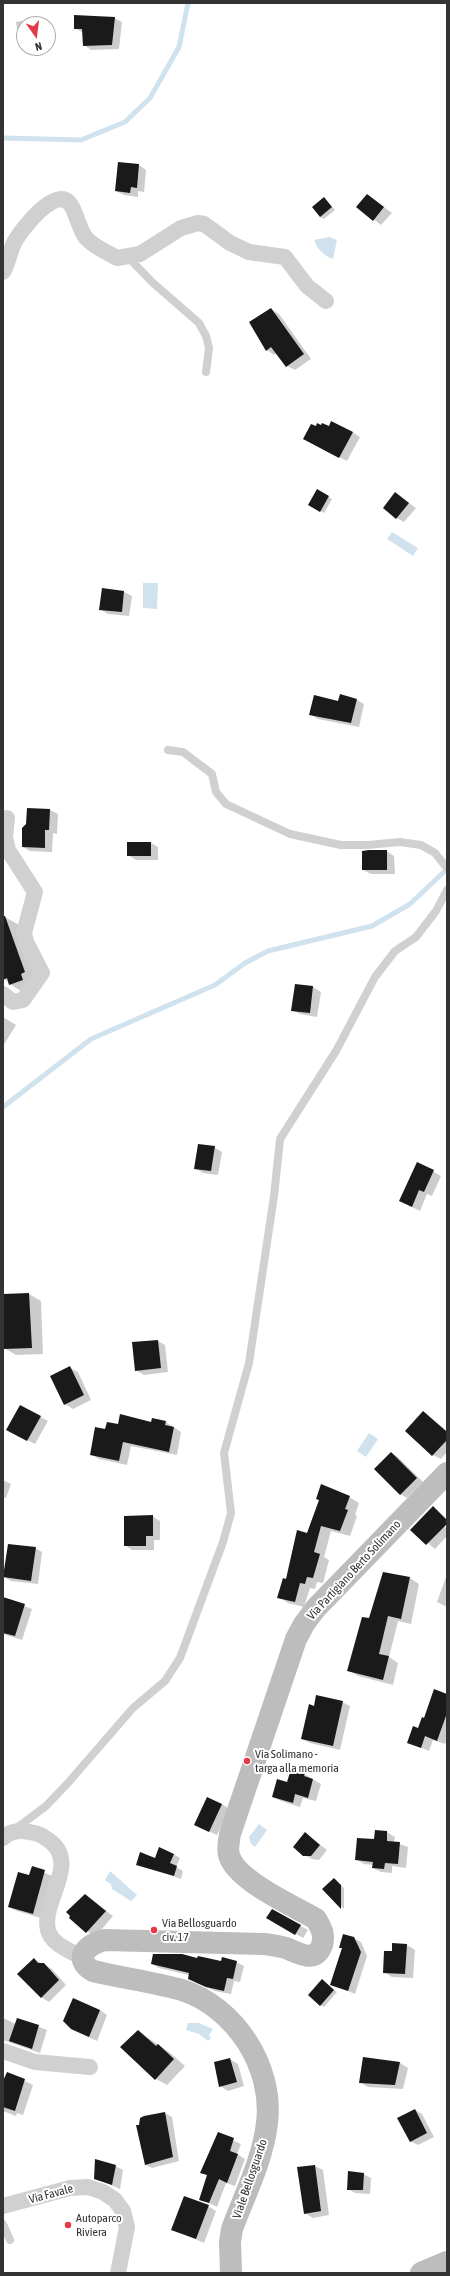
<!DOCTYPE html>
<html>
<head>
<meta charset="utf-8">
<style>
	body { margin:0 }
	#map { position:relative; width:450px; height:2276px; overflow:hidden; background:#fff; font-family:"Asap Condensed",sans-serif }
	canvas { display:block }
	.frame { position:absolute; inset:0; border:4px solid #333; pointer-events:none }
	.north { position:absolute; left:16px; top:16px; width:40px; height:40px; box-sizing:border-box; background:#fff; border:1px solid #adadad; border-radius:50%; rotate:166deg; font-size:11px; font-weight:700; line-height:16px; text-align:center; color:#333 }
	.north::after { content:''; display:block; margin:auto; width:14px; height:18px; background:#e63946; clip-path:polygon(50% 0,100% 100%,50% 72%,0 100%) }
</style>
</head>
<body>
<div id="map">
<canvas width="450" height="2276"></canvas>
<div class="frame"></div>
<div class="north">N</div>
</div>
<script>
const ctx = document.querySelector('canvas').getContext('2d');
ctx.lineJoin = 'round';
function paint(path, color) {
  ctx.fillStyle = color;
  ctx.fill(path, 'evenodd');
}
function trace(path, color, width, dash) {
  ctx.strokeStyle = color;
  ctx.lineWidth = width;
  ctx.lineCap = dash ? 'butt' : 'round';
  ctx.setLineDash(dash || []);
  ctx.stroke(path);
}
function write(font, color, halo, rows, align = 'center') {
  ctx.font = font + ' "Asap Condensed",sans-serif';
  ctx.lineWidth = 4;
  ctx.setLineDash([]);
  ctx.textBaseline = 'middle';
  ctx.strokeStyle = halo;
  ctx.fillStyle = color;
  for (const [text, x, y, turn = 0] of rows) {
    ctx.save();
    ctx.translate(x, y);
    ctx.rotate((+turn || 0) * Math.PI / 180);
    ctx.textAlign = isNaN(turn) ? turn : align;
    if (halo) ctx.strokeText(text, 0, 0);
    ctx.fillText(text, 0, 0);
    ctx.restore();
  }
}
const water = new Path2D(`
	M 329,237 L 337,240 L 333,259 C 325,257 316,248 314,240 Z
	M 392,532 L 418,548 L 413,556 L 387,539 Z
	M 143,583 L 158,583 L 157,609 L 143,608 Z
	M 369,1433 L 378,1439 L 366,1457 L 357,1451 Z
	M 259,1824 L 267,1830 L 255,1847 L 251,1844 L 249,1837 Z
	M 110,1871 L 137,1895 L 131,1901 L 112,1889 L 111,1884 L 105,1880 Z
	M 188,2023 L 199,2023 L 213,2029 L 209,2035 L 211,2038 L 208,2041 L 199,2034 L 186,2030 Z`);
const shadow = new Path2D(`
	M 114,18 L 122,22 L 119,49 L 91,50 L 84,45 L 83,33 L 75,28 Z
	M 34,19 L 38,24 L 24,24 L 24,35 L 18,34 L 16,22 Z
	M 139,165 L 146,170 L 144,192 L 138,191 L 138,197 L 124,195 L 116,191 Z
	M 368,195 L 392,213 L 381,225 L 358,207 Z
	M 324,198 L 335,210 L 324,219 L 320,217 Z
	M 271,309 L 279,314 L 311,359 L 295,370 L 287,366 L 277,353 L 274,355 L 267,350 Z
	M 316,427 L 329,427 L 352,432 L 360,437 L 347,461 L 311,443 Z
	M 317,490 L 332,499 L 324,513 L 309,505 Z
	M 395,493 L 416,508 L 404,522 L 397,518 Z
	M 124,592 L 132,596 L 129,616 L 108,614 L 100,609 Z
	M 357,700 L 364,704 L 359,727 L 318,719 L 310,714 Z
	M 28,809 L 50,810 L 58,814 L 57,834 L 53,833 L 52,852 L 30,851 L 23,847 L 27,825 Z
	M 151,843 L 158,847 L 158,860 L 136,860 L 128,855 Z
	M 386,851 L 394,856 L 395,874 L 371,874 L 363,870 Z
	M 3,916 L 23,927 L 36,979 L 21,991 L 10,984 L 3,977 Z
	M 296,985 L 313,987 L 321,992 L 317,1017 L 300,1014 L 292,1010 Z
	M 3,1017 L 16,1025 L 3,1046 Z
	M 214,1147 L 222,1152 L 218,1175 L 203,1173 L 195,1168 Z
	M 418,1163 L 441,1176 L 432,1196 L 427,1194 L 420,1211 L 408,1205 Z
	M 29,1294 L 41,1301 L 43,1354 L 16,1355 L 4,1348 L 3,1295 Z
	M 158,1341 L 165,1345 L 168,1372 L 144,1375 L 136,1370 Z
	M 70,1368 L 78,1372 L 91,1400 L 73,1409 L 65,1404 Z
	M 20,1406 L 48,1421 L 35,1444 L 15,1434 Z
	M 424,1412 L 447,1431 L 447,1452 L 441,1459 L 433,1455 Z
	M 152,1419 L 166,1422 L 181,1432 L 177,1455 L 131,1446 L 127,1465 L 99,1459 L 91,1454 L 106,1430 L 119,1425 L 152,1423 Z
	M 391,1453 L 398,1457 L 423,1482 L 407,1498 L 400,1494 Z
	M 3,1480 L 11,1484 L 6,1498 L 3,1497 Z
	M 349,1497 L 359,1503 L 355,1515 L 357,1516 L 350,1536 L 331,1531 L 324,1557 L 329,1560 L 323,1583 L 317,1582 L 315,1589 L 310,1588 L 304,1607 L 288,1603 L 279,1597 L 308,1534 Z
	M 152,1516 L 160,1521 L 160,1540 L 154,1540 L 154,1550 L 132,1550 L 125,1545 Z
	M 435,1518 L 447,1529 L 447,1536 L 435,1549 L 412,1530 Z
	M 35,1548 L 42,1552 L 38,1584 L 11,1581 L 4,1577 Z
	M 447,1574 L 447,1607 L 437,1602 Z
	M 410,1578 L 419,1584 L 411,1624 L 398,1621 L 389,1657 L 398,1663 L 393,1685 L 358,1676 L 348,1670 L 370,1619 Z
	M 3,1598 L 32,1609 L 22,1640 L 3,1634 Z
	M 447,1695 L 447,1739 L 445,1744 L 433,1740 L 429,1751 L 408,1742 L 425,1719 Z
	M 342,1702 L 350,1706 L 340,1750 L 310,1743 L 302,1739 L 315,1707 Z
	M 304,1774 L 321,1784 L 316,1801 L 303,1798 L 300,1807 L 281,1801 L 273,1797 L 288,1783 Z
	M 222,1804 L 229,1809 L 217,1835 L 195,1825 Z
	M 376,1831 L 387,1832 L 395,1837 L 394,1842 L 408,1847 L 406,1868 L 392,1866 L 392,1873 L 381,1872 L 373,1868 L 373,1865 L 364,1864 L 356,1859 L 375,1840 Z
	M 306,1834 L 327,1850 L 319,1860 L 312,1859 L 304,1855 Z
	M 173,1854 L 180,1858 L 176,1867 L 183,1871 L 181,1879 L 137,1864 Z
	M 33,1868 L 52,1876 L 41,1918 L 17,1911 L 9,1907 L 30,1876 Z
	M 334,1879 L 344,1888 L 344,1909 L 323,1889 Z
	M 85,1895 L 113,1916 L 95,1937 L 70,1918 Z
	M 272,1910 L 308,1930 L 303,1938 L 268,1918 Z
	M 353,1938 L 361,1942 L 367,1956 L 355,1994 L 331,1984 L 343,1949 L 340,1947 Z
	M 407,1945 L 415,1950 L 413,1978 L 392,1977 L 384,1972 L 393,1952 Z
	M 34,1959 L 52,1969 L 66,1985 L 49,2002 L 41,1997 Z
	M 236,1962 L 244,1966 L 240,1982 L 234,1981 L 231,1994 L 215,1991 L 196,1983 L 189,1975 L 159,1968 L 152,1964 Z
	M 323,1981 L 337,1992 L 324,2007 L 320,2005 Z
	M 100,2010 L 107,2015 L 97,2041 L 71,2029 Z
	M 3,2018 L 16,2024 L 18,2019 L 47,2030 L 40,2053 L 3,2040 Z
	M 138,2031 L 169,2052 L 185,2066 L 167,2085 L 156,2079 L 121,2047 Z
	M 363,2058 L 400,2063 L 408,2068 L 403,2089 L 368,2087 L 360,2082 Z
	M 230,2059 L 238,2064 L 244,2086 L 228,2091 L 220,2086 L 216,2072 Z
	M 8,2073 L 33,2085 L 23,2115 L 17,2113 L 16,2116 L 3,2111 L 3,2083 Z
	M 415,2110 L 422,2114 L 434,2137 L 418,2145 L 410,2141 Z
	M 165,2113 L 172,2117 L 179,2161 L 152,2168 L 146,2165 Z
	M 218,2134 L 241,2144 L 237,2154 L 245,2159 L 235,2186 L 226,2183 L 217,2207 L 200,2199 L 208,2176 L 202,2172 Z
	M 115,2166 L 123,2170 L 120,2189 L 95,2178 Z
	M 315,2166 L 323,2170 L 329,2215 L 313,2218 L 305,2213 Z
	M 363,2174 L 371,2178 L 370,2194 L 355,2193 L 348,2189 Z
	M 208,2206 L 216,2211 L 204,2243 L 172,2229 Z`);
const stream = new Path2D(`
	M 3,138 L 81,140 L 125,122 L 150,98 L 179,47 L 188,3
	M 3,1107 L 91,1039 L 215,985 L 245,963 L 268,951 L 372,926 L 410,904 L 447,869`);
const building = new Path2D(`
	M 74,15 L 115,17 L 112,45 L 83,46 L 82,29 L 74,29 Z
	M 118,162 L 139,164 L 137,188 L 131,187 L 130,193 L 115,191 Z
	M 367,194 L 384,207 L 373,221 L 356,207 Z
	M 324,197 L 332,207 L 320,217 L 312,207 Z
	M 271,308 L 304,354 L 286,367 L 271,347 L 266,351 L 249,322 Z
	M 331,421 L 353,432 L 339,458 L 303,439 L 311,424 L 316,426 L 317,423 L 321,425 L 322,423 L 329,426 Z
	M 317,489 L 329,496 L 320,512 L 308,505 Z
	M 395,492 L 409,503 L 396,519 L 383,508 Z
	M 102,588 L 124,591 L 122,612 L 99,610 Z
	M 340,694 L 357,699 L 351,723 L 309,715 L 314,695 L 338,701 Z
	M 27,808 L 50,809 L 49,830 L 45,830 L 45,848 L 22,847 L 22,828 L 26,824 Z
	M 127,842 L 151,842 L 151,856 L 127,856 Z
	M 369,850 L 387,850 L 387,870 L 362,870 L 362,851 Z
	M 3,916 L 5,916 L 25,972 L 21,974 L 23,980 L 9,985 L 7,978 L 3,980 Z
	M 295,984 L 313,986 L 310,1013 L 291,1011 Z
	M 198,1144 L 215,1146 L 211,1171 L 194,1169 Z
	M 417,1162 L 434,1170 L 424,1192 L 419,1190 L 412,1207 L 399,1201 Z
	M 29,1293 L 32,1348 L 3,1349 L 3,1294 Z
	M 158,1340 L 161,1368 L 135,1371 L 132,1342 Z
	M 70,1366 L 84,1395 L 64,1405 L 50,1376 Z
	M 20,1405 L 41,1416 L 27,1441 L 6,1430 Z
	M 423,1411 L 447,1432 L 447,1440 L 432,1456 L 405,1431 Z
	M 120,1414 L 151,1422 L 152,1418 L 166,1421 L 165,1425 L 174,1427 L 169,1452 L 123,1442 L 119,1461 L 90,1455 L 95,1427 L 105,1429 L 107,1422 L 118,1424 Z
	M 391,1452 L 417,1478 L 400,1495 L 374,1469 Z
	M 321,1484 L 350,1496 L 345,1509 L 348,1510 L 340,1531 L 321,1526 L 314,1552 L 320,1554 L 313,1578 L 307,1577 L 305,1584 L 300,1583 L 295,1602 L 277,1598 L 283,1578 L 286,1579 L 297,1530 L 307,1533 L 319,1500 L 316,1499 Z
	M 433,1506 L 447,1520 L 447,1524 L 426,1545 L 410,1530 Z
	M 153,1515 L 153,1536 L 146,1536 L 146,1546 L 124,1546 L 124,1516 Z
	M 8,1544 L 36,1547 L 31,1581 L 3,1577 Z
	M 383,1572 L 410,1577 L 401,1619 L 388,1616 L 379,1654 L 389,1656 L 383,1680 L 347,1671 L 362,1617 L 369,1618 Z
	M 3,1597 L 25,1604 L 15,1636 L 3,1633 Z
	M 434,1689 L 447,1694 L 447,1713 L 437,1741 L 425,1736 L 421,1748 L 407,1743 L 413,1726 L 418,1728 L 422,1717 L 424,1718 Z
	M 316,1695 L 343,1701 L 333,1746 L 301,1739 L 309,1704 L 314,1706 Z
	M 291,1769 L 305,1773 L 304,1776 L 313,1779 L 308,1798 L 295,1794 L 293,1803 L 272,1797 L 277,1779 L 287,1782 Z
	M 207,1797 L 222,1804 L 209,1832 L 194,1825 Z
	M 375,1830 L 387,1831 L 387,1841 L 400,1842 L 398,1864 L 385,1863 L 384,1869 L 372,1868 L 373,1862 L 355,1860 L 357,1838 L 374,1839 Z
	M 305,1832 L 320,1845 L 311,1856 L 303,1856 L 293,1847 Z
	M 159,1847 L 174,1854 L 170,1863 L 177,1866 L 174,1876 L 136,1865 L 140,1852 L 155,1858 Z
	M 32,1866 L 45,1870 L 33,1914 L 8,1907 L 18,1872 L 29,1875 Z
	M 334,1878 L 341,1885 L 341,1909 L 322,1889 Z
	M 85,1894 L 106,1911 L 86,1933 L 69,1918 L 70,1916 L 66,1912 Z
	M 272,1909 L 301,1925 L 295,1935 L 266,1918 Z
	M 343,1934 L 354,1937 L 361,1952 L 348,1991 L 330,1985 L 342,1948 L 339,1948 Z
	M 392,1943 L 407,1944 L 405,1974 L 383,1973 L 384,1951 L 392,1951 Z
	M 153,1954 L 182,1954 L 197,1958 L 198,1956 L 221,1961 L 222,1957 L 237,1961 L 233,1979 L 227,1978 L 224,1991 L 206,1987 L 188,1979 L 189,1973 L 151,1964 Z
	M 34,1958 L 38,1963 L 44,1963 L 59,1980 L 41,1998 L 17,1974 Z
	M 322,1979 L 334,1990 L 320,2006 L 308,1995 Z
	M 73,1998 L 100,2010 L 89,2037 L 71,2029 L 63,2021 Z
	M 17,2018 L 39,2025 L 32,2049 L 9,2041 Z
	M 138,2030 L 156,2046 L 158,2044 L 174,2059 L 155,2080 L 120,2047 Z
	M 363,2057 L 400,2062 L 395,2085 L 359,2083 Z
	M 230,2058 L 237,2082 L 219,2087 L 214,2062 Z
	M 7,2072 L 25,2079 L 15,2111 L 3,2107 L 3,2081 Z
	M 415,2109 L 427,2133 L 410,2142 L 397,2118 Z
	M 165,2112 L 173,2157 L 145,2165 L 136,2125 L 139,2125 L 140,2118 L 144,2116 Z
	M 218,2132 L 234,2138 L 230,2151 L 238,2154 L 227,2183 L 219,2179 L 209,2203 L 199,2200 L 207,2175 L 200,2173 Z
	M 95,2159 L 116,2165 L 112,2185 L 94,2179 Z
	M 315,2165 L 321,2211 L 304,2214 L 297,2167 Z
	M 348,2171 L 364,2173 L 363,2190 L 347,2190 Z
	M 184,2196 L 209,2205 L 196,2239 L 171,2230 Z`);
const lane = new Path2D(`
	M 128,257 L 152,282 L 199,323 L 206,336 L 209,348 L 206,372
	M 168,750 L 183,752 L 212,774 L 216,792 L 226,804 L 290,834 L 341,845 L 368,845 L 400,842 L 421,845 L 435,853 L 447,868
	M 14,1830 L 46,1806 L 67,1784 L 133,1708 L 165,1681 L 180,1658 L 223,1542 L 231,1513 L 224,1453 L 249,1363 L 274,1196 L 280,1139 L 336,1051 L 375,977 L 395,951 L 416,937 L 436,911 L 447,890
	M 3,2224 L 10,2240`);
const street = new Path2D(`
	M 3,272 C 9,262 10,250 15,241 C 22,229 57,183 71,205 C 77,215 79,229 86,238 C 94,247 107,252 117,258 L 140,254 L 181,228 L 198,223 L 204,224 L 230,243 L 249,252 L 285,257 L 307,286 L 326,301
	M 3,994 L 13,1002 L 23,1000 L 42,973 L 26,942 L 24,933 L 35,892 L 8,850 L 5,837 L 7,818
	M 3,1838 C 9,1831 20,1830 29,1832 C 39,1833 43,1836 51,1842 C 79,1865 41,1902 48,1930 C 51,1944 71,1951 83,1958
	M 3,2051 L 35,2062 L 90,2067
	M 3,2206 L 70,2188 L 88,2187 L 103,2192 L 115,2200 L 123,2211 L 127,2227 L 118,2273`);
const secondary = new Path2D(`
	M 231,2273 L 230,2242 L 232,2229 C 245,2194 263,2159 267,2123 C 274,2067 235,2007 182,1990 C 153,1982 122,1978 93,1971 C 72,1959 87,1944 105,1940 L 264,1944 C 272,1945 279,1946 286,1948 C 299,1953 315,1964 322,1945 C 325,1934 321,1928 316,1919 C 294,1906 235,1880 229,1855 C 227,1849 229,1841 230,1834 L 296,1639 L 304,1624 L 316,1608 L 447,1473
	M 421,2273 L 447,2262`);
const markers = [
	[247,1761,4,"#e63946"],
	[154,1930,4,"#e63946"],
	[68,2225,4,"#e63946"]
];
const streetNames = [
	["Via Partigiano Berto Solimano",354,1570,-47],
	["Viale Bellosguardo",250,2179,-71],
	["Via Favale",51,2194,-15]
];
const poiNames = [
	["Via Solimano -",255,1754],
	["targa alla memoria",255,1768],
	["Via Bellosguardo",162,1923],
	["civ. 17",162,1937],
	["Autoparco",76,2218],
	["Riviera",76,2232]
];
paint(water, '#cfe2ee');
paint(shadow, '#0003');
trace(stream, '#cfe2ee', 5);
paint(building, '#1a1a1a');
trace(lane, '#d0d0d0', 8);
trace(street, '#d0d0d0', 16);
trace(secondary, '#bdbdbd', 22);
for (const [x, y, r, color] of markers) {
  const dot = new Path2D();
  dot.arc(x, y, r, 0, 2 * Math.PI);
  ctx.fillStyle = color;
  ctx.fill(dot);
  trace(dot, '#fff', 1.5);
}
write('12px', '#333', '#fff', streetNames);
write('12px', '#333', '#fff', poiNames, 'left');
</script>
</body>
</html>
